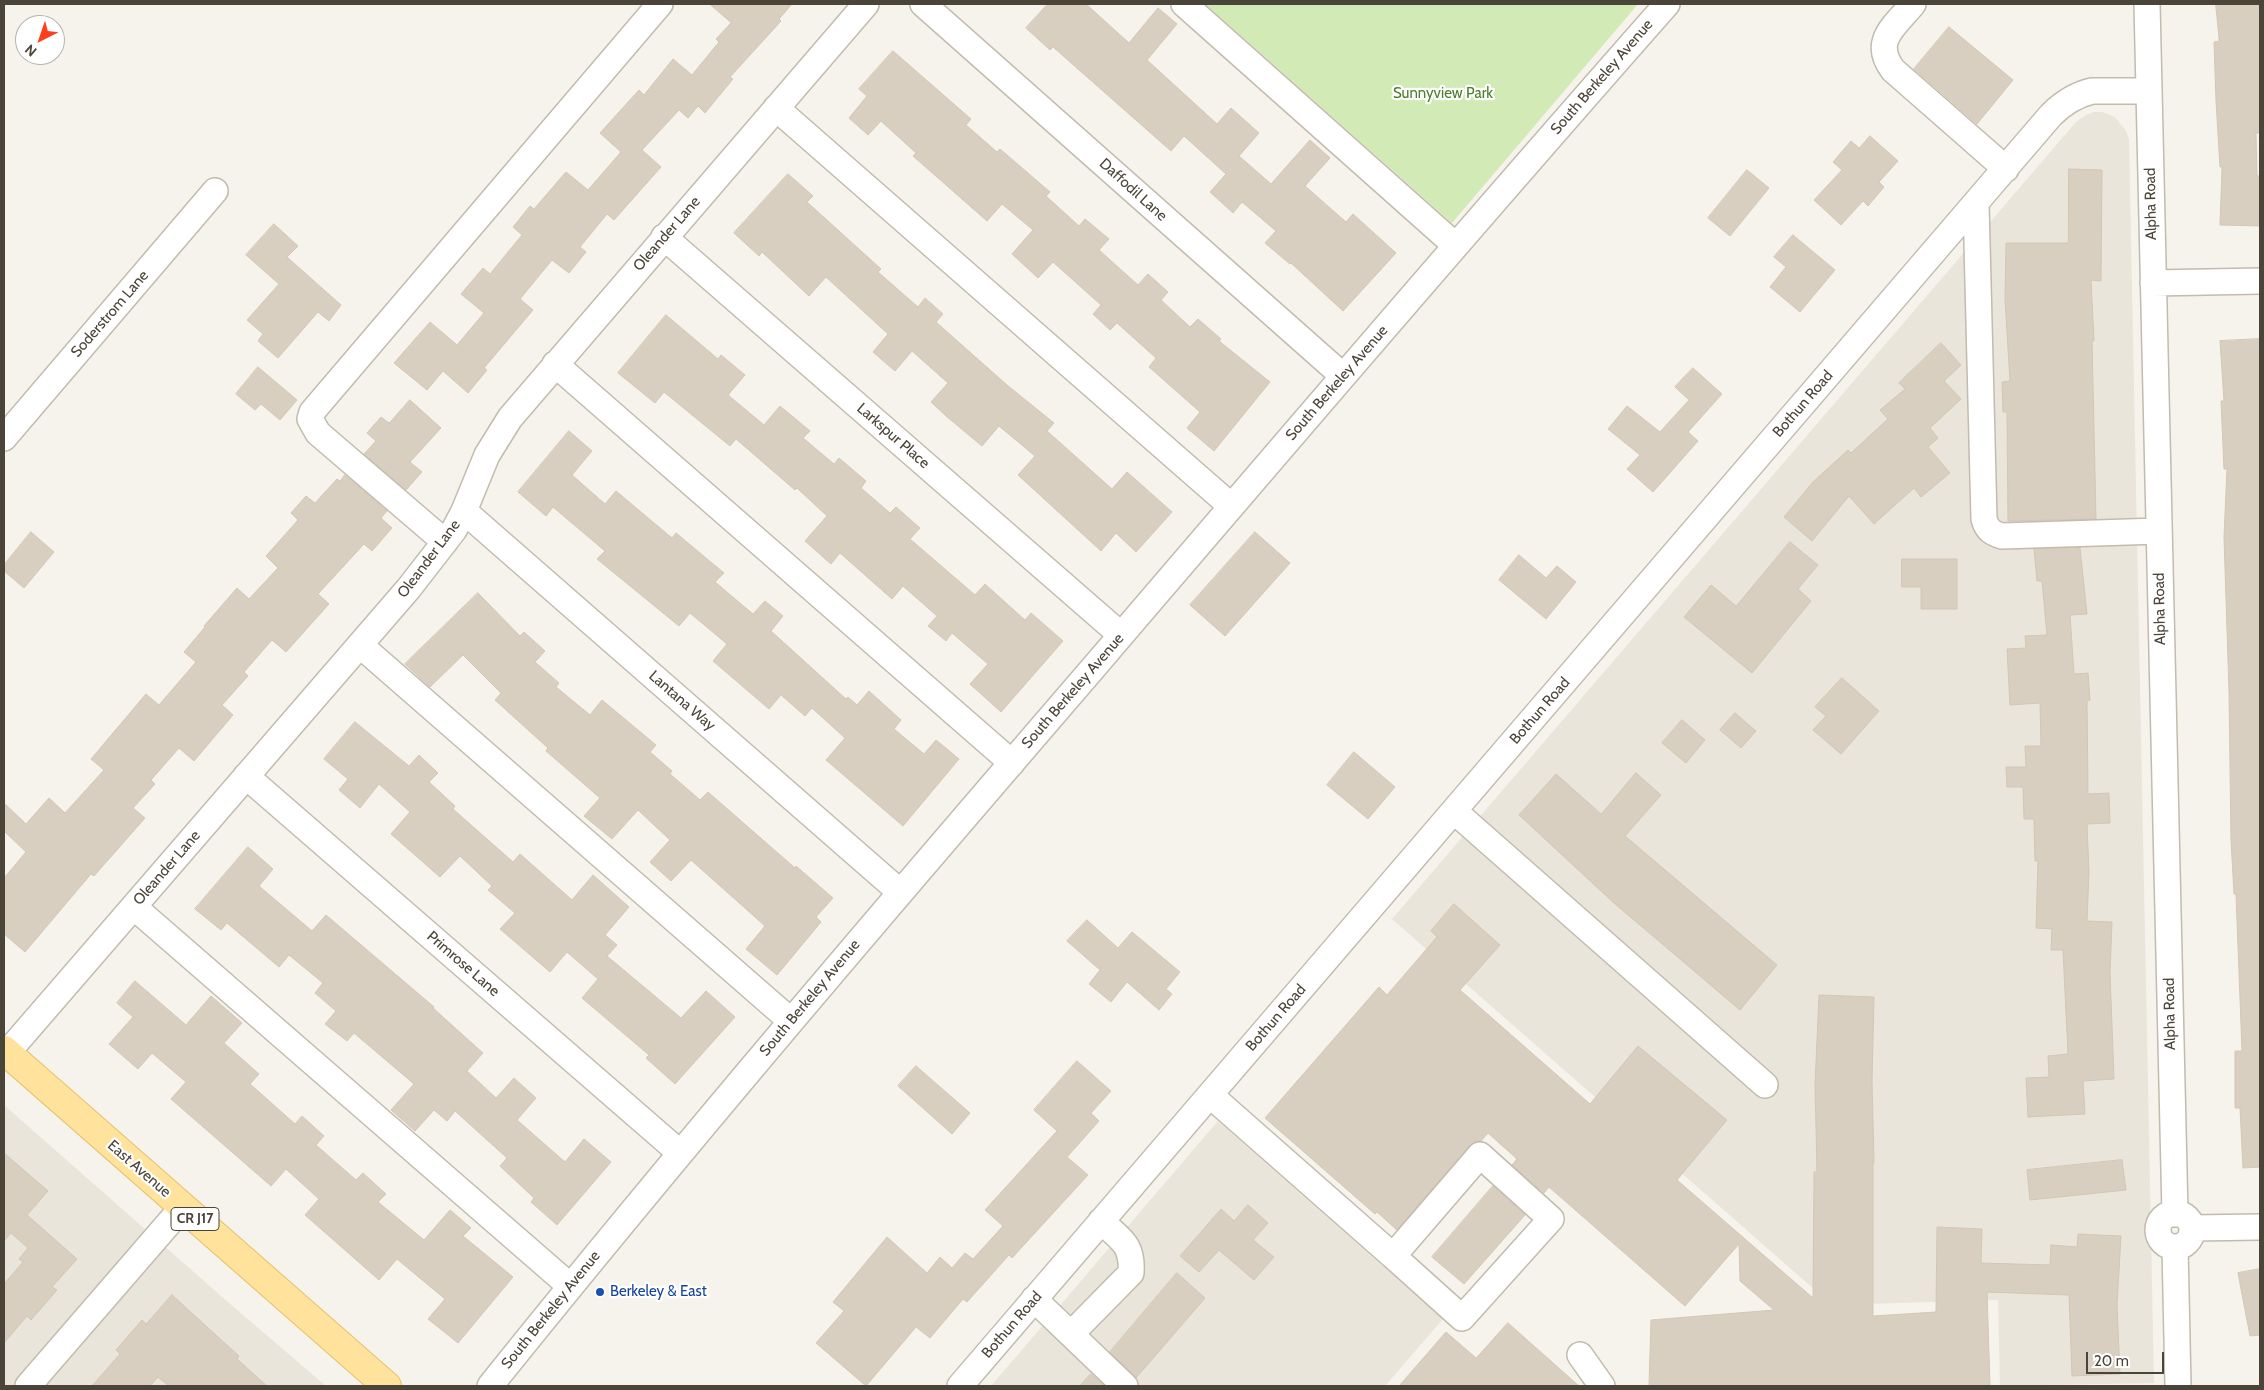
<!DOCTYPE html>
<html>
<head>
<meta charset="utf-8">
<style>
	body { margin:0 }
	#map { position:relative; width:2264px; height:1390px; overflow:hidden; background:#f6f3ec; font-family:Cabin,sans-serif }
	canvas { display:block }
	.frame { position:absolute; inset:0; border:5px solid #4b4439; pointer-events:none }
	.north { position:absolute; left:15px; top:15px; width:50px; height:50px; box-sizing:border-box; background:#fff; border:1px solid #b7b4b0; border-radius:50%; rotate:221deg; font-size:14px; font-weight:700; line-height:20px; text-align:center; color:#4b4439 }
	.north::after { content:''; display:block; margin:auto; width:18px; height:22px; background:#fc3f1d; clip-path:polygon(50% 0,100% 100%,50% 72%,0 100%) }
	.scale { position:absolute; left:2086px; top:1352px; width:78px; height:22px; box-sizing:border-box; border:2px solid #4b4439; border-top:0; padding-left:6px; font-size:15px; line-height:18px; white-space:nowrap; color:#4b4439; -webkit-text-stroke:4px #fff; paint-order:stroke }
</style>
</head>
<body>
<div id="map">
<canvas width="2264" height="1390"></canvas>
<div class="frame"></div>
<div class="north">N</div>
<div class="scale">20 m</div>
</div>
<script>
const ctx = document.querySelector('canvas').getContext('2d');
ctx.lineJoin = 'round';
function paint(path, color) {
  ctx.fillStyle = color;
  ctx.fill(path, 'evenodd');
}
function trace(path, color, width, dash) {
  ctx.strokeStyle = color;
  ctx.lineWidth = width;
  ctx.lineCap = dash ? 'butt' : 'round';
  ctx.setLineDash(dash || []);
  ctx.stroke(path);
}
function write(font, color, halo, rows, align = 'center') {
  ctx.font = font + ' Cabin,sans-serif';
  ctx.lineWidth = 4.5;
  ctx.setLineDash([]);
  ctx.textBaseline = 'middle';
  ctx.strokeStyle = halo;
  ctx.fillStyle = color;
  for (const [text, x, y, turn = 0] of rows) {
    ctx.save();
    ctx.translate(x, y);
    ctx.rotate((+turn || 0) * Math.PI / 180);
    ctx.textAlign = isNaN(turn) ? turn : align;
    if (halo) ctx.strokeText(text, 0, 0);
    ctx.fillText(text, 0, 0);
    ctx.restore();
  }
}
const residential = new Path2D(`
	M 2094,112 L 2102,112 L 2115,117 L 2126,131 L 2129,139 L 2154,1383 L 2000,1386 L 1998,1300 L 1832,1305 L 1392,919 L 2076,122 L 2086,115 Z
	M 4,1105 L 229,1303 L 326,1386 L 4,1386 Z
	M 1218,1121 L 1443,1319 L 1385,1386 L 991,1386 Z`);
const green = new Path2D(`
	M 1205,4 L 1638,4 L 1452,223 Z`);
const building = new Path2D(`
	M 710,4 L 792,4 L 779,19 L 781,21 L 730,77 L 733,79 L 705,113 L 698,106 L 688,118 L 679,110 L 642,150 L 661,167 L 614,220 L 607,214 L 580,247 L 586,252 L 569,273 L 552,260 L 520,299 L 533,310 L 484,368 L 487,370 L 468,393 L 443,371 L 427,390 L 394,363 L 430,322 L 457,345 L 484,313 L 461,294 L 483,268 L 490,274 L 522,235 L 513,227 L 530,206 L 534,209 L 566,172 L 588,190 L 621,152 L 600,133 L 639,90 L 644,95 L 673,59 L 692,75 L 719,42 L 716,39 L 731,23 Z
	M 1048,4 L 1086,4 L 1129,43 L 1158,8 L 1177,24 L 1147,60 L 1217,124 L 1231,108 L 1259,133 L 1239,156 L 1271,184 L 1310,140 L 1330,158 L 1305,186 L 1346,222 L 1353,214 L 1396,253 L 1343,311 L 1291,263 L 1290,264 L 1265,243 L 1276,231 L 1242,202 L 1233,213 L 1210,192 L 1226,174 L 1184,136 L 1171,151 L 1053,47 L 1050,50 L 1026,28 Z
	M 2216,4 L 2260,4 L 2260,133 L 2256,133 L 2257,176 L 2260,176 L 2260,226 L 2220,225 L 2222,167 L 2220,167 L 2216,101 L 2214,42 L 2219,41 Z
	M 1949,27 L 2013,80 L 1977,124 L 1914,69 Z
	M 893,51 L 971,119 L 966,125 L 997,152 L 1000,149 L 1050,192 L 1046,196 L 1079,226 L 1085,219 L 1109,239 L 1099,250 L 1138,285 L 1148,274 L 1168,292 L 1161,300 L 1190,327 L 1198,319 L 1221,339 L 1219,341 L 1270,382 L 1214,451 L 1187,428 L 1200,412 L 1149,367 L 1156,358 L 1117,323 L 1110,330 L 1093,314 L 1101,305 L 1053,262 L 1038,278 L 1012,254 L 1033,230 L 1002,204 L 987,221 L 913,156 L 916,153 L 881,121 L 868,135 L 849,118 L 867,96 L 859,89 Z
	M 1870,136 L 1898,161 L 1879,182 L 1884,187 L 1868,206 L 1863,201 L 1841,225 L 1814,200 L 1842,170 L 1833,162 L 1851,141 L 1859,148 Z
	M 2069,169 L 2102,170 L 2101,281 L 2091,280 L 2094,341 L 2092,341 L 2096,519 L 2008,521 L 2007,412 L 2003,412 L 2002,382 L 2010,381 L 2005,299 L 2006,243 L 2068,243 Z
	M 1747,170 L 1769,188 L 1730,236 L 1708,218 Z
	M 788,174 L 813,196 L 807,202 L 881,269 L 878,272 L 918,307 L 925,298 L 943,314 L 936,322 L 1007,385 L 1054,423 L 1047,431 L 1112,489 L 1127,472 L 1172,512 L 1136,552 L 1116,533 L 1101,551 L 1018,475 L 1035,456 L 999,426 L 982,446 L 946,416 L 931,402 L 948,383 L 912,351 L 895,371 L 873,352 L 888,334 L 826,277 L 809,296 L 762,252 L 759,256 L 734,233 Z
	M 274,224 L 298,246 L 287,257 L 341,305 L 329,321 L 318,312 L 278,358 L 258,341 L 263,334 L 247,320 L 279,284 L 246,255 Z
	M 1793,235 L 1835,270 L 1800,312 L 1770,287 L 1786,267 L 1774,257 Z
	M 666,315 L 718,359 L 721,355 L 745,375 L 728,395 L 764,425 L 780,406 L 810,431 L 803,438 L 834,464 L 839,458 L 866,481 L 861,488 L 890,513 L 896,507 L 920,528 L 910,539 L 975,595 L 985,584 L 1025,620 L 1031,613 L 1063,641 L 1001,712 L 970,684 L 988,664 L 952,633 L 946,641 L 928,626 L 937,616 L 903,586 L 892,599 L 840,553 L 831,564 L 805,541 L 827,516 L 797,488 L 795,490 L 736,439 L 730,446 L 664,392 L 655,403 L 618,373 Z
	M 2260,339 L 2260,1167 L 2243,1168 L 2240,1108 L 2235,1108 L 2235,1051 L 2242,1051 L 2236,894 L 2234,894 L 2231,840 L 2229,691 L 2224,537 L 2227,469 L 2224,469 L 2221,401 L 2224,401 L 2220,341 Z
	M 1941,343 L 1961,365 L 1944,381 L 1961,399 L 1930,428 L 1938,438 L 1928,447 L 1950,473 L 1921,497 L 1914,488 L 1874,524 L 1849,496 L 1812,541 L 1784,517 L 1813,482 L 1848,450 L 1851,453 L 1888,419 L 1880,410 L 1905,389 L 1899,383 Z
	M 258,367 L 297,400 L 280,420 L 261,404 L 255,410 L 236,394 Z
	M 1693,368 L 1722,394 L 1688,432 L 1698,441 L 1653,492 L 1627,469 L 1640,455 L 1608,429 L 1627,406 L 1660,432 L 1689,400 L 1675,387 Z
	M 410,400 L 441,428 L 410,462 L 422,472 L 406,490 L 364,454 L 376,441 L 367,433 L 381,417 L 389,423 Z
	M 569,431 L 592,451 L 572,475 L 605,504 L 616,491 L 672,538 L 676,533 L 724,573 L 715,582 L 753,614 L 765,601 L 783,616 L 771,631 L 846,699 L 848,697 L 857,705 L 869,691 L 901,720 L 894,729 L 924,754 L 936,740 L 959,759 L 903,826 L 826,760 L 845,738 L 812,708 L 805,716 L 781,695 L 769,709 L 713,661 L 727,644 L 690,613 L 679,626 L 597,559 L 605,551 L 553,507 L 546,516 L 518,492 Z
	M 345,475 L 387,511 L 381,518 L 392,528 L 372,551 L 364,544 L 318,594 L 329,604 L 286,652 L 272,640 L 244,672 L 248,676 L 222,705 L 233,715 L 194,761 L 179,748 L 151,780 L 155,784 L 133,808 L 145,818 L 94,876 L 91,874 L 25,952 L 4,934 L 4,878 L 26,852 L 4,831 L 4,803 L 26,824 L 49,798 L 65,813 L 104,770 L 91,759 L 146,694 L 159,705 L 196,662 L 184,652 L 205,627 L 204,626 L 237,588 L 249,599 L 278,568 L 266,556 L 298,520 L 291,513 L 306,496 L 315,503 L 337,479 L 340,481 Z
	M 31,532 L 54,552 L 24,588 L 4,571 L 4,565 Z
	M 1255,532 L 1290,563 L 1225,636 L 1190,605 Z
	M 1790,542 L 1818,565 L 1798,589 L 1811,601 L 1752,673 L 1684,617 L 1711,585 L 1736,606 Z
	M 2080,548 L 2087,614 L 2070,615 L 2074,674 L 2088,673 L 2090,700 L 2087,701 L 2088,794 L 2109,793 L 2110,823 L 2087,824 L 2089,872 L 2087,921 L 2112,922 L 2110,973 L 2114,1079 L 2083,1081 L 2085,1114 L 2028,1117 L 2026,1078 L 2049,1077 L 2048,1056 L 2068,1054 L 2063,950 L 2051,950 L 2052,929 L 2036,928 L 2038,861 L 2035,861 L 2034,819 L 2024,819 L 2023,787 L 2007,787 L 2006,767 L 2026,767 L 2025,746 L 2041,746 L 2040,703 L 2010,705 L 2007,649 L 2026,648 L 2025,636 L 2047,635 L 2042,581 L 2037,581 L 2034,549 Z
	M 1519,555 L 1546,578 L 1557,566 L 1576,582 L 1546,619 L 1499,580 Z
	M 1902,559 L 1957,559 L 1957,609 L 1921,609 L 1921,587 L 1902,587 Z
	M 478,593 L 520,636 L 524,632 L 545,651 L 535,662 L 559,683 L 556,687 L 590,715 L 602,700 L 656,745 L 650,752 L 672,771 L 670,774 L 700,800 L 708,792 L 795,868 L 796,866 L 833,898 L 816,917 L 821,922 L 777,975 L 746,949 L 765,926 L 691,860 L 671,881 L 650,862 L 670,840 L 638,810 L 612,839 L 584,816 L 600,798 L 546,751 L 548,748 L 495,700 L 501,693 L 463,655 L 430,687 L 405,664 Z
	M 1842,678 L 1879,711 L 1841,754 L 1813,730 L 1826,716 L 1815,707 Z
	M 1735,713 L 1756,731 L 1741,748 L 1720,730 Z
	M 1682,720 L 1705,740 L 1686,763 L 1662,743 Z
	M 355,722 L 409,766 L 419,755 L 438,773 L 429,782 L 455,806 L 453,809 L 513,862 L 520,854 L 572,900 L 593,875 L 629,907 L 605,935 L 617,945 L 607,956 L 681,1018 L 706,991 L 735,1017 L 675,1084 L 646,1058 L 649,1055 L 582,998 L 598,979 L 567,952 L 550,972 L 500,929 L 515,913 L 488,890 L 492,886 L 460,856 L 440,877 L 391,834 L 410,812 L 379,784 L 360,808 L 339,790 L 348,779 L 324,759 Z
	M 1354,752 L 1395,787 L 1368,819 L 1327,785 Z
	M 1636,773 L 1661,795 L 1625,836 L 1777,965 L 1740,1010 L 1614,903 L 1519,815 L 1556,774 L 1601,814 Z
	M 248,847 L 273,869 L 259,886 L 312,931 L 326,915 L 434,1007 L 433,1008 L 483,1053 L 467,1071 L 496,1098 L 514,1078 L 536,1098 L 517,1120 L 565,1162 L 584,1139 L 611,1162 L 557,1225 L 531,1202 L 534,1198 L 500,1166 L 507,1158 L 455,1111 L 447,1121 L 434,1110 L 415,1131 L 391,1110 L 414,1084 L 354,1033 L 347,1041 L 325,1024 L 336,1011 L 315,993 L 323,983 L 289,955 L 279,967 L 227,923 L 221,930 L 195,909 Z
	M 1454,904 L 1500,945 L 1460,990 L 1590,1104 L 1638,1046 L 1727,1120 L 1677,1180 L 1813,1298 L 1814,1172 L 1817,1172 L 1815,1085 L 1819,995 L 1874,997 L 1872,1081 L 1874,1163 L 1873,1163 L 1873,1316 L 1936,1312 L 1937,1227 L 1982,1229 L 1981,1263 L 2050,1265 L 2051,1245 L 2077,1247 L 2078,1234 L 2121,1236 L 2117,1305 L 2120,1374 L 2072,1376 L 2069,1295 L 1987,1292 L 1990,1386 L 1649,1386 L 1651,1320 L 1774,1310 L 1740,1281 L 1739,1244 L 1685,1306 L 1549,1187 L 1544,1193 L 1512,1165 L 1517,1159 L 1488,1133 L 1481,1141 L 1475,1142 L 1469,1146 L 1397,1230 L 1377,1212 L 1375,1214 L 1265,1118 L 1379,987 L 1387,995 L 1437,937 L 1431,931 Z
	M 1087,920 L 1118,948 L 1132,932 L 1180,972 L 1166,989 L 1172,994 L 1159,1010 L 1127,982 L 1111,1002 L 1089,984 L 1100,970 L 1067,941 Z
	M 135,981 L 186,1025 L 211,996 L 242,1023 L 224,1043 L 259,1074 L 250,1084 L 295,1124 L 302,1116 L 324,1136 L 316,1145 L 356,1180 L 363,1173 L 386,1194 L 378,1202 L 424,1240 L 450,1210 L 471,1228 L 463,1236 L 513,1277 L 458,1343 L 428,1319 L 445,1299 L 397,1259 L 379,1280 L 305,1215 L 319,1199 L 286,1169 L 271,1186 L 171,1099 L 186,1082 L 152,1053 L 138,1069 L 109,1044 L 133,1017 L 117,1003 Z
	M 1077,1061 L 1111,1091 L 1091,1113 L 1099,1121 L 1067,1157 L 1088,1175 L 1012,1258 L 1009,1255 L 967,1302 L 963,1299 L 930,1338 L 916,1327 L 866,1386 L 816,1343 L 844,1311 L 833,1302 L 887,1237 L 927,1273 L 940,1257 L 952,1268 L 965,1253 L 973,1259 L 1003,1226 L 985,1210 L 1057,1131 L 1034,1110 Z
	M 916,1066 L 970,1113 L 952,1134 L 898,1086 Z
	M 4,1153 L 48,1191 L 27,1215 L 77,1259 L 52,1287 L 57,1290 L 31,1320 L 27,1316 L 4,1343 L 4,1284 L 23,1262 L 19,1259 L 28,1248 L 11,1233 L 4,1241 Z
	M 2122,1160 L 2126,1190 L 2030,1200 L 2027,1170 Z
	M 1493,1186 L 1525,1215 L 1464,1284 L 1432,1257 Z
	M 1248,1205 L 1268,1223 L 1253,1240 L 1274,1257 L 1254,1280 L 1219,1250 L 1199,1272 L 1180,1256 L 1221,1209 L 1234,1221 Z
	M 2260,1269 L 2260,1335 L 2250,1336 L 2238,1273 Z
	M 1177,1273 L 1205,1298 L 1136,1378 L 1110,1352 Z
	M 172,1295 L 239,1356 L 237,1359 L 267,1386 L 169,1386 L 158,1377 L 150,1386 L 92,1386 L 120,1354 L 116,1350 L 142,1320 L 146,1324 Z
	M 1508,1323 L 1579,1386 L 1399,1386 L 1446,1332 L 1476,1358 Z
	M 1091,1374 L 1104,1386 L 1080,1386 Z`);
const minor = new Path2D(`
	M 923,4 L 1343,376
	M 1184,4 L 1455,245
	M 1913,4 C 1895,26 1871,41 1893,70 L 2006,169
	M 2147,4 L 2175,1214
	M 776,108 L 1231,506
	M 1976,204 L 1984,519 C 1987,530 1992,533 2002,536 L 2159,531
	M 664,237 L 1121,635
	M 2153,283 L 2260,281
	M 555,364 L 1012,763
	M 4,438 L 215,191
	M 464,511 L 900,892
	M 445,542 L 318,433 L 310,419 L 312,412 L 660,4
	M 360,645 L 791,1021
	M 246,776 L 679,1152
	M 1454,811 L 1765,1085
	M 134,907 L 570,1286
	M 7,1053 L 409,588 L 454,530 L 464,511 L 487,455 L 510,418 L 866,4
	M 1210,1095 L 1393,1256 L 1480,1155 L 1551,1219 L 1462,1318 L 1393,1256
	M2158 1230a17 17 0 1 1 34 0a17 17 0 1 1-34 0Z
	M 2192,1228 L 2260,1227
	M 2175,1247 L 2178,1386
	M 1034,1299 L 1125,1386
	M 1072,1333 L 1131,1273 C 1133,1244 1121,1240 1101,1221
	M 1580,1355 L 1602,1386
	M 28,1386 L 182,1208
	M 490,1386 C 686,1142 890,904 1094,667 C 1284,445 1474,223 1667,4
	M 960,1386 L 2051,115 C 2063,103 2075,95 2092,91 L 2149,91`);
const major = new Path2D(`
	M 4,1050 L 387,1386`);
const markers = [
	[600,1292,5,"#1a4fb4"]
];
const shields = [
	[195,1219,48]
];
const shieldNames = [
	["CR J17",195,1219]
];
const streetNames = [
	["South Berkeley Avenue",1602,77,-49],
	["Daffodil Lane",1133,190,42],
	["Alpha Road",2151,204,-91],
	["Oleander Lane",667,234,-49],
	["Soderstrom Lane",110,314,-49],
	["South Berkeley Avenue",1337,383,-49],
	["Bothun Road",1803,404,-49],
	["Larkspur Place",893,436,41],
	["Oleander Lane",429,559,-53],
	["Alpha Road",2160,609,-91],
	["South Berkeley Avenue",1073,691,-49],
	["Lantana Way",682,701,41],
	["Bothun Road",1540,711,-49],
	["Oleander Lane",167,868,-49],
	["Primrose Lane",463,964,41],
	["South Berkeley Avenue",810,998,-50],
	["Alpha Road",2170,1014,-91],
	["Bothun Road",1276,1018,-49],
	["East Avenue",139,1169,41],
	["South Berkeley Avenue",551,1310,-51],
	["Bothun Road",1012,1325,-49]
];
const parkNames = [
	["Sunnyview Park",1443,94]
];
const transitNames = [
	["Berkeley & East",610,1292]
];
paint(residential, '#eae5da');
paint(green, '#d2eab5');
paint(building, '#d8cfc1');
trace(building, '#d3c7b4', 1);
trace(minor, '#c2bbae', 28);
trace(major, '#e6c16a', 30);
trace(minor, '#fff', 25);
trace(major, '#ffe39c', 28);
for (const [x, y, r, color] of markers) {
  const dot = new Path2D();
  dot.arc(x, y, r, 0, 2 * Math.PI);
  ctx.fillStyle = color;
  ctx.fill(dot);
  trace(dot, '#fff', 2);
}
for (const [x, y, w] of shields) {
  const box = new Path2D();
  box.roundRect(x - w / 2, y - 11.5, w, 23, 4);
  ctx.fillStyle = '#fff';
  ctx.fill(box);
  trace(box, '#4b4439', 1);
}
write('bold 14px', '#4b4439', null, shieldNames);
write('15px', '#4b4439', '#fff', streetNames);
write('15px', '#4a7f2a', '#fff', parkNames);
write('15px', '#164399', '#fff', transitNames, 'left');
</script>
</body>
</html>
